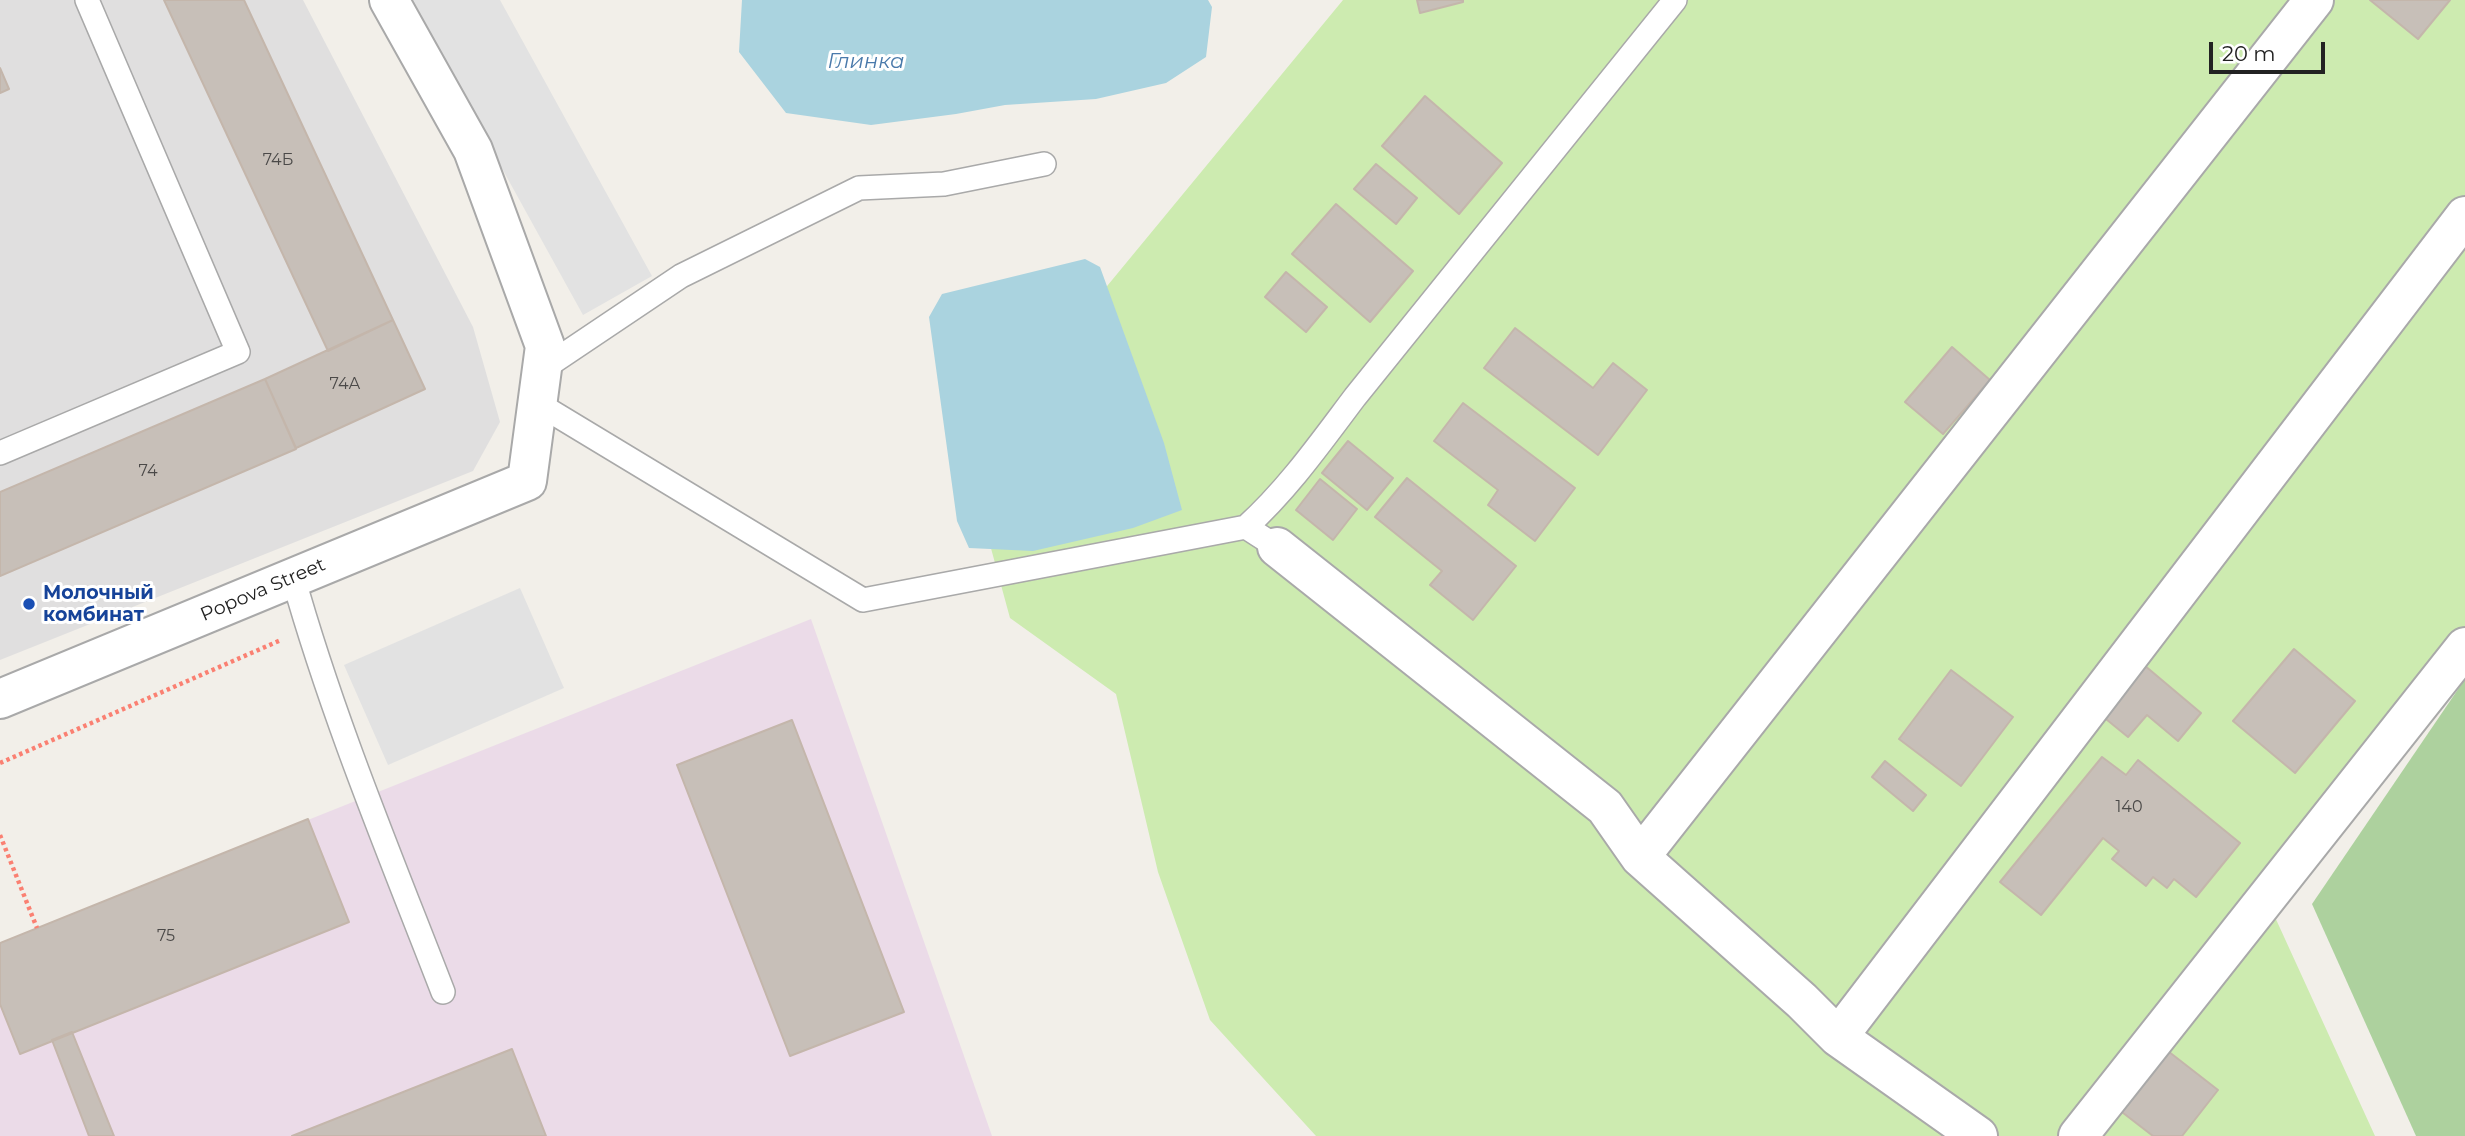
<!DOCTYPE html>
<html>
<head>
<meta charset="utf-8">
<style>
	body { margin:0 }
	#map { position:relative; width:2465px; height:1136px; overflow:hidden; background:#f2efe9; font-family:Montserrat,sans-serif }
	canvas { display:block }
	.scale { position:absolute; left:2209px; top:42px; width:116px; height:32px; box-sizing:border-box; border:4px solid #222; border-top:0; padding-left:9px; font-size:21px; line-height:24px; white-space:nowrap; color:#222; -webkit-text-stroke:5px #fff; paint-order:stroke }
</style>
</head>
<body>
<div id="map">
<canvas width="2465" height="1136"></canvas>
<div class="scale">20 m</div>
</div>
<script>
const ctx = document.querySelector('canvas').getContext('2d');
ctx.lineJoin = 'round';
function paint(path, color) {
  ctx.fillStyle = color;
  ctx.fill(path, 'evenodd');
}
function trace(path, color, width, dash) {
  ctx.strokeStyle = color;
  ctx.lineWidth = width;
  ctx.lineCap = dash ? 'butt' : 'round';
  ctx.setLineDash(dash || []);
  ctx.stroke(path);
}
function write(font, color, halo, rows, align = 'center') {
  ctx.font = font + ' Montserrat,sans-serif';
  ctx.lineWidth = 6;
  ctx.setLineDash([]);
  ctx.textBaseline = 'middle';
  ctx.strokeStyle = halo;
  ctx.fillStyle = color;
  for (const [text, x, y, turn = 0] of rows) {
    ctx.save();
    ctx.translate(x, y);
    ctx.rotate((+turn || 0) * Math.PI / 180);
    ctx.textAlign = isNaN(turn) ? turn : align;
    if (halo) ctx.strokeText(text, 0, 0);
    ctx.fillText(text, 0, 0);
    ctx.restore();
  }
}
const residential = new Path2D(`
	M 0,0 L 303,0 L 473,327 L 500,422 L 473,471 L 0,660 Z`);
const industrial = new Path2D(`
	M 811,619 L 992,1136 L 0,1136 L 0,943 Z`);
const grass = new Path2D(`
	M 1343,0 L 2465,0 L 2465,634 L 2269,904 L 2375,1136 L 1316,1136 L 1210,1020 L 1158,872 L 1116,694 L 1010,618 L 962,442 L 1070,331 Z`);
const forest = new Path2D(`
	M 2465,679 L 2465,1136 L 2416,1136 L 2312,904 Z`);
const parking = new Path2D(`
	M 409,0 L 500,0 L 652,276 L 583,315 Z
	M 520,588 L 564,688 L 388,765 L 344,665 Z`);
const water = new Path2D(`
	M 742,0 L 1208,0 L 1212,7 L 1206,57 L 1166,83 L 1096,99 L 1005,105 L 956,114 L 871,125 L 786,113 L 739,52 Z
	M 1085,259 L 1100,267 L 1164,443 L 1182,510 L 1133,528 L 1033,551 L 969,548 L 957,521 L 929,317 L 942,294 Z`);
const building = new Path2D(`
	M 164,0 L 244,0 L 393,320 L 328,351 Z
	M 1417,0 L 1463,0 L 1463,2 L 1420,13 Z
	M 2370,0 L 2450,0 L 2418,39 Z
	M 0,68 L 9,89 L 0,93 Z
	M 1425,96 L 1502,163 L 1459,214 L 1382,146 Z
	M 1376,164 L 1417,198 L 1396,224 L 1354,189 Z
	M 1336,204 L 1413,271 L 1370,322 L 1292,254 Z
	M 1286,272 L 1327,307 L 1306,332 L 1265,297 Z
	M 393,320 L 425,389 L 296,448 L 265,379 Z
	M 1515,328 L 1593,388 L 1613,363 L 1647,390 L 1598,455 L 1484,368 Z
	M 1952,347 L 1990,380 L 1943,434 L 1905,402 Z
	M 265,379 L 296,449 L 0,576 L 0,492 Z
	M 1463,403 L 1575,488 L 1535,541 L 1488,505 L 1498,490 L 1434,441 Z
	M 1348,441 L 1393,478 L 1367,510 L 1322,473 Z
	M 1407,478 L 1516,566 L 1473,620 L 1430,585 L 1442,571 L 1375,517 Z
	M 1320,479 L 1357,509 L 1333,540 L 1296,510 Z
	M 2294,649 L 2355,701 L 2295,773 L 2233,721 Z
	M 2144,665 L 2201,713 L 2178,741 L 2147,715 L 2128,737 L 2101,715 Z
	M 1951,670 L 2013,717 L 1961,786 L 1899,739 Z
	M 792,720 L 904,1012 L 790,1056 L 677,765 Z
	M 2102,757 L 2126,775 L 2138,760 L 2240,843 L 2196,897 L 2174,879 L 2167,888 L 2153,877 L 2146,886 L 2112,859 L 2119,851 L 2103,838 L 2041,915 L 2000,882 Z
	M 1885,761 L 1926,795 L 1913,811 L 1872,777 Z
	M 308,819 L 349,922 L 20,1054 L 0,1004 L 0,943 Z
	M 72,1032 L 114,1136 L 89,1136 L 52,1040 Z
	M 2164,1048 L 2218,1090 L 2182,1136 L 2153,1136 L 2118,1109 Z
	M 512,1049 L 546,1136 L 292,1136 Z`);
const path = new Path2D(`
	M 0,763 L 281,640
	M 0,835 L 37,928`);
const lane = new Path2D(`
	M 541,370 L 681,276 L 859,188 L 944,184 L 1044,164
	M 537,403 L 863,600 L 1246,527 L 1277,547
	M 0,453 L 238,352 L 87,0
	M 1246,527 C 1288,489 1321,442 1355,397 L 1675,0
	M 293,577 C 333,719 390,855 443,992`);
const street = new Path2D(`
	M 1277,547 L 1605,807 L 1640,857 L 1802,1001 L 1838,1037 L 1978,1136
	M 0,699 L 527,481 L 545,346 L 473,150 L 389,0
	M 1640,857 L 2314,0
	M 1838,1037 L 2465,216
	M 2078,1136 L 2465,647`);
const markers = [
	[29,604,7,"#1a4fb4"]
];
const numberNames = [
	["74Б",278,160],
	["74А",345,384],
	["74",148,471],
	["140",2129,807],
	["75",166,936]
];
const streetNames = [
	["Popova Street",263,590,-23]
];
const transitNames = [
	["Молочный",43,593],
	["комбинат",43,615]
];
const waterNames = [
	["Глинка",866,62]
];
paint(residential, '#e0dfdf');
paint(industrial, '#ebdbe8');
paint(grass, '#cdebb0');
paint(forest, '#add19e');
paint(parking, '#e2e2e2');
paint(water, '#aad3df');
paint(building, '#c7bfb8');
trace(building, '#c4b6ab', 2);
trace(lane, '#a9a9a9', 26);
trace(street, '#a9a9a9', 42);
trace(path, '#fa8072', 4.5, [3.5, 3.5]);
trace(lane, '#fff', 23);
trace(street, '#fff', 38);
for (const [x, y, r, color] of markers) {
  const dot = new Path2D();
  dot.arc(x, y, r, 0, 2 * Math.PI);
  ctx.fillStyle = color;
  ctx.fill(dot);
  trace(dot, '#fff', 2.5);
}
write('16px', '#4b4948', null, numberNames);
write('19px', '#222', '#fff', streetNames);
write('bold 19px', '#164399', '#fff', transitNames, 'left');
write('italic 21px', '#4a7aab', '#fff', waterNames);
</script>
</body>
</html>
